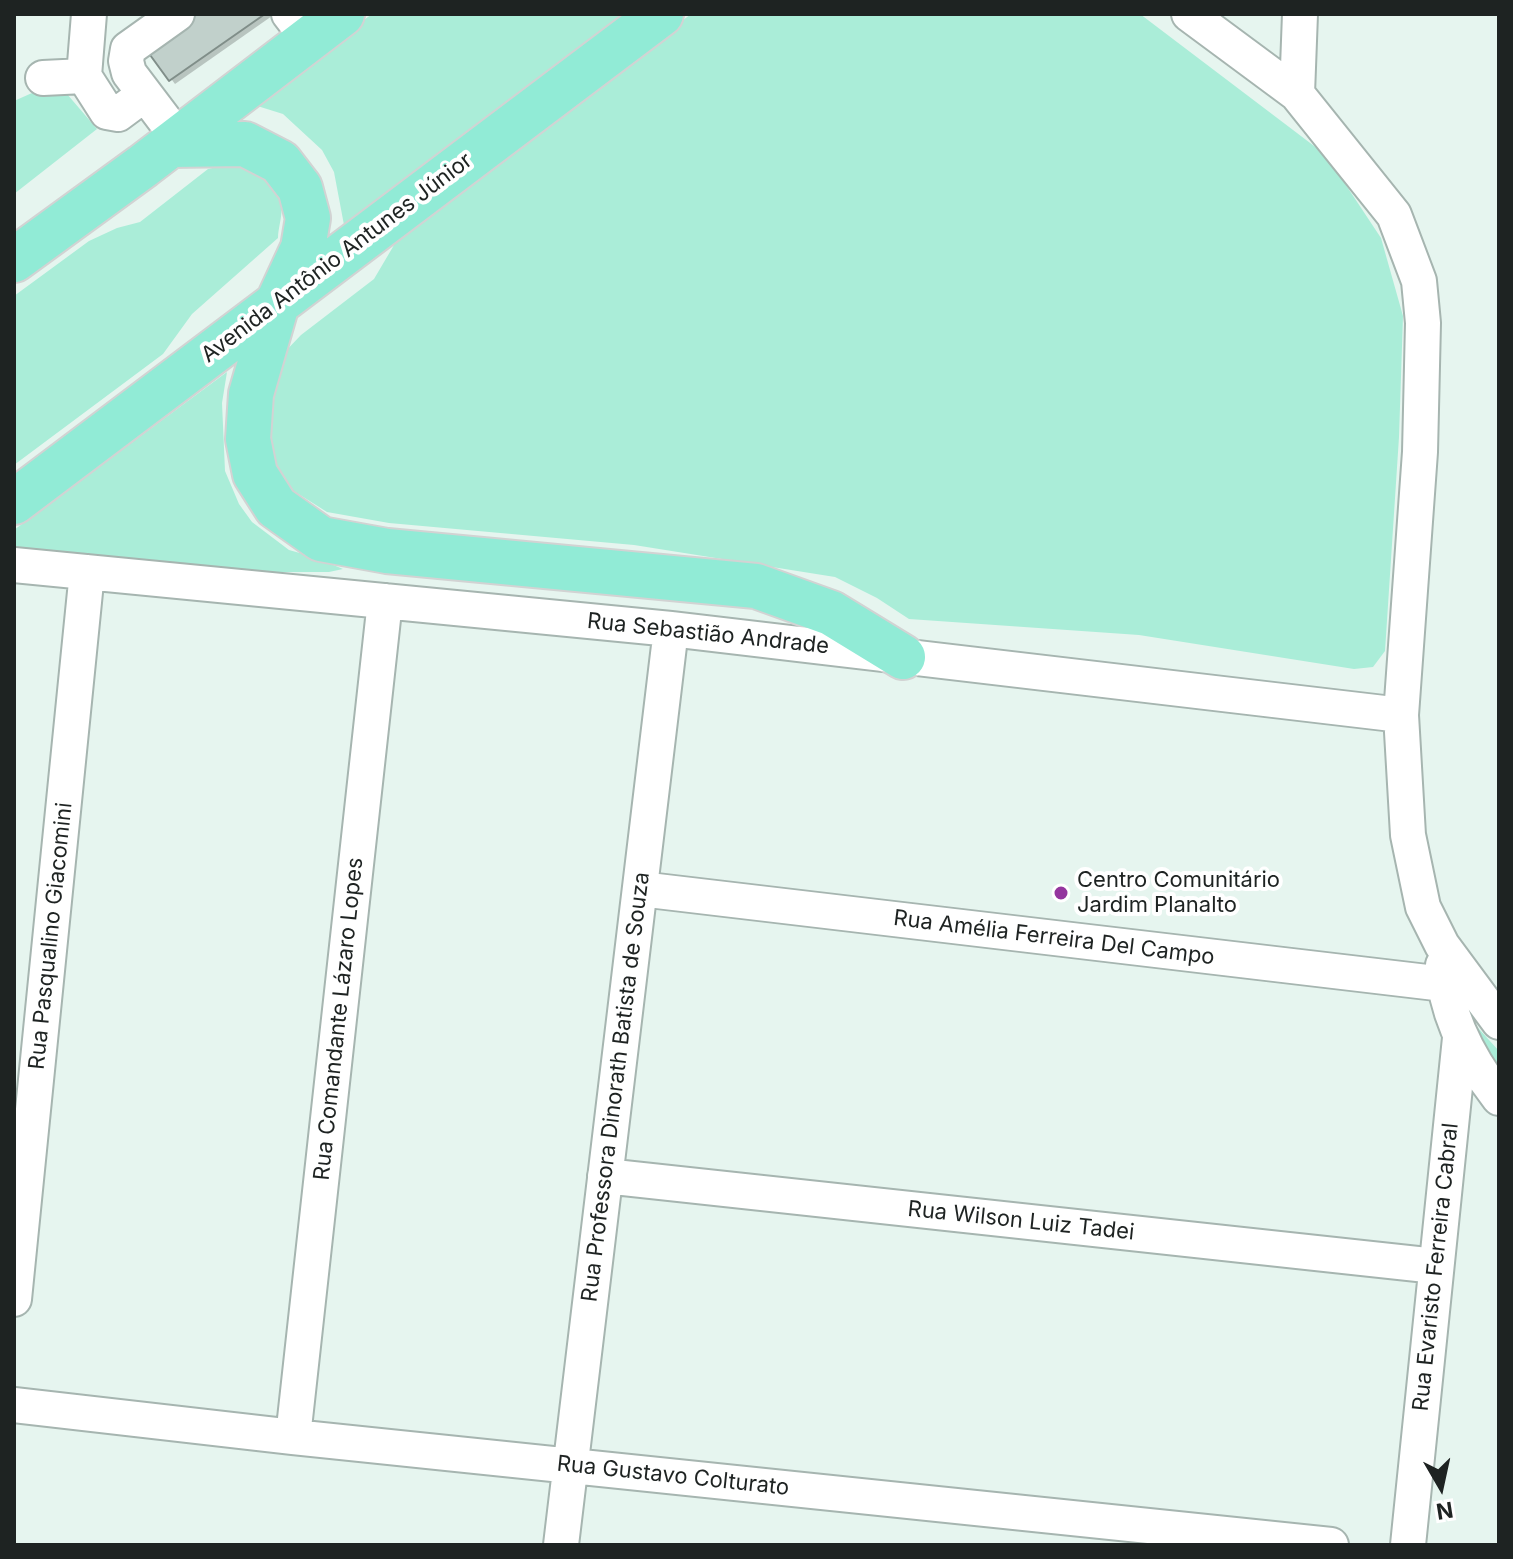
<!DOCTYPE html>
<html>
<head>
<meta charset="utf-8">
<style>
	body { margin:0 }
	#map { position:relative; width:1513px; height:1559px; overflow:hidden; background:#e6f5ef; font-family:Inter,sans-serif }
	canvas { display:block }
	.frame { position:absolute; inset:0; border:16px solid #1e2322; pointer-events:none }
	.north { position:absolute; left:1401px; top:1447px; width:80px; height:80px; -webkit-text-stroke:6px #fff; paint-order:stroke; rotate:171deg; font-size:22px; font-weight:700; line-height:32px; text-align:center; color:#1e2322 }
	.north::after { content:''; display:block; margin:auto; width:28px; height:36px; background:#1e2322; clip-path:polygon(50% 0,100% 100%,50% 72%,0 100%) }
</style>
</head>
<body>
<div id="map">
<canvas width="1513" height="1559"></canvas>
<div class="frame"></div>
<div class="north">N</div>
</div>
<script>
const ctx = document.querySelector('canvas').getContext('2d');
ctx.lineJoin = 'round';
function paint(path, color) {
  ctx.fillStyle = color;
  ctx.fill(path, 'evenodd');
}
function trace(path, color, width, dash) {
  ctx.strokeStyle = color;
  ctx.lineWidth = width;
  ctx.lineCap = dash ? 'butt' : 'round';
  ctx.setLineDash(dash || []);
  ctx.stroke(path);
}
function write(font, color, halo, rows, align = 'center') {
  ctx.font = font + ' Inter,sans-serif';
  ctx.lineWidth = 8;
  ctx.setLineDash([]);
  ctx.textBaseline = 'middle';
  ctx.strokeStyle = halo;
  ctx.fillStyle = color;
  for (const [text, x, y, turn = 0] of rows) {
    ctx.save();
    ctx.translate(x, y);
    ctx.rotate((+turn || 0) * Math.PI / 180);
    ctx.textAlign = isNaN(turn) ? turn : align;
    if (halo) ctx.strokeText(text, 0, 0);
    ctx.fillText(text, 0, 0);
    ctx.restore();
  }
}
const green = new Path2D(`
	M 372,14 L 625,14 L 344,225 L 334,172 L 322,150 L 283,114 L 251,104 Z
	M 691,14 L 1140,14 L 1326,155 L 1381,238 L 1403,316 L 1399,437 L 1385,651 L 1373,667 L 1354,669 L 1139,635 L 909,619 L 877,598 L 835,577 L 634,545 L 389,523 L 327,512 L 289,488 L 266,449 L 266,399 L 279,358 L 301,335 L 374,279 L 397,240 Z
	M 59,81 L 61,87 L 97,129 L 14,194 L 14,101 Z
	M 229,164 C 252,167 278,178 281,205 C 283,215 278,228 278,238 L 192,314 L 163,354 L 14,465 L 14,296 L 89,241 L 117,228 L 140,222 L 208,169 Z
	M 227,372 L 222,403 L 225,471 L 239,504 L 252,522 L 289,550 L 314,557 L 343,569 L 329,572 L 260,572 L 14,548 L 14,530 Z
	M 1469,1018 L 1499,1051 L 1499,1083 Z`);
const shadow = new Path2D(`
	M 153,14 L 271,14 L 272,16 L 175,84 L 148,48 Z`);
const building = new Path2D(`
	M 193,14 L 265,14 L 169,81 L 145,48 Z`);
const minor = new Path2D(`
	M 89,14 L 84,76 L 107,112 L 118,114 L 145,94
	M 177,14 L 128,49 L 126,61 L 129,73 L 179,139
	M 289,14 L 309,40
	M 1189,14 L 1297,94 L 1394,215 L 1419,281 L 1423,323 L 1420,452 L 1401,715 L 1408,835 L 1423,907 L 1442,945 L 1499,1022
	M 43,78 L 84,76
	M 1297,94 L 1300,14
	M 14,565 L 671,629 L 1401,715
	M 640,889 L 1444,984 L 1468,983
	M 1443,965 C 1445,1015 1469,1059 1499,1098
	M 605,1176 L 1436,1266
	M 14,1299 L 87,572
	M 14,1405 L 293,1437 L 1331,1545
	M 293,1437 L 385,601
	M 561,1545 L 671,629
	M 1408,1545 L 1460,1038`);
const major = new Path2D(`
	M 171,145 L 245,144 L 280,162 L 300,188 L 308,218 L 303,248 L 277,304 L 251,394 L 248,439 L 255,474 L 276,507 L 321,539 L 387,551 L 756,586 L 831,613 L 903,657
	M 14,260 L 143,166 L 342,14
	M 14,502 L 661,14`);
const markers = [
	[1061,893,8,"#94359e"]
];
const streetNames = [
	["Avenida Antônio Antunes Júnior",337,258,-37],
	["Rua Sebastião Andrade",708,634,6],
	["Rua Pasqualino Giacomini",51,936,-84],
	["Rua Amélia Ferreira Del Campo",1054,938,7],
	["Rua Comandante Lázaro Lopes",339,1019,-84],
	["Rua Professora Dinorath Batista de Souza",616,1087,-83],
	["Rua Wilson Luiz Tadei",1021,1221,6],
	["Rua Evaristo Ferreira Cabral",1436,1267,-84],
	["Rua Gustavo Colturato",673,1476,6]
];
const poiNames = [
	["Centro Comunitário",1077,880],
	["Jardim Planalto",1077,905]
];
paint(green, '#aaedd8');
paint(shadow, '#0003');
paint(building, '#c1d0cb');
trace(building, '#808e89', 2);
trace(minor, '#a6b5b0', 38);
trace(major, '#d2d3d3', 48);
trace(minor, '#fff', 34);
trace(major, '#91ebd6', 44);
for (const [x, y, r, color] of markers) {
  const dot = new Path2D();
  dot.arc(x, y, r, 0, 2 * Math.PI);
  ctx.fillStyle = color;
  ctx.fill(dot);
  trace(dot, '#fff', 3);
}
write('22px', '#1e2322', '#fff', streetNames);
write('22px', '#1e2322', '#fff', poiNames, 'left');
</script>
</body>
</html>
